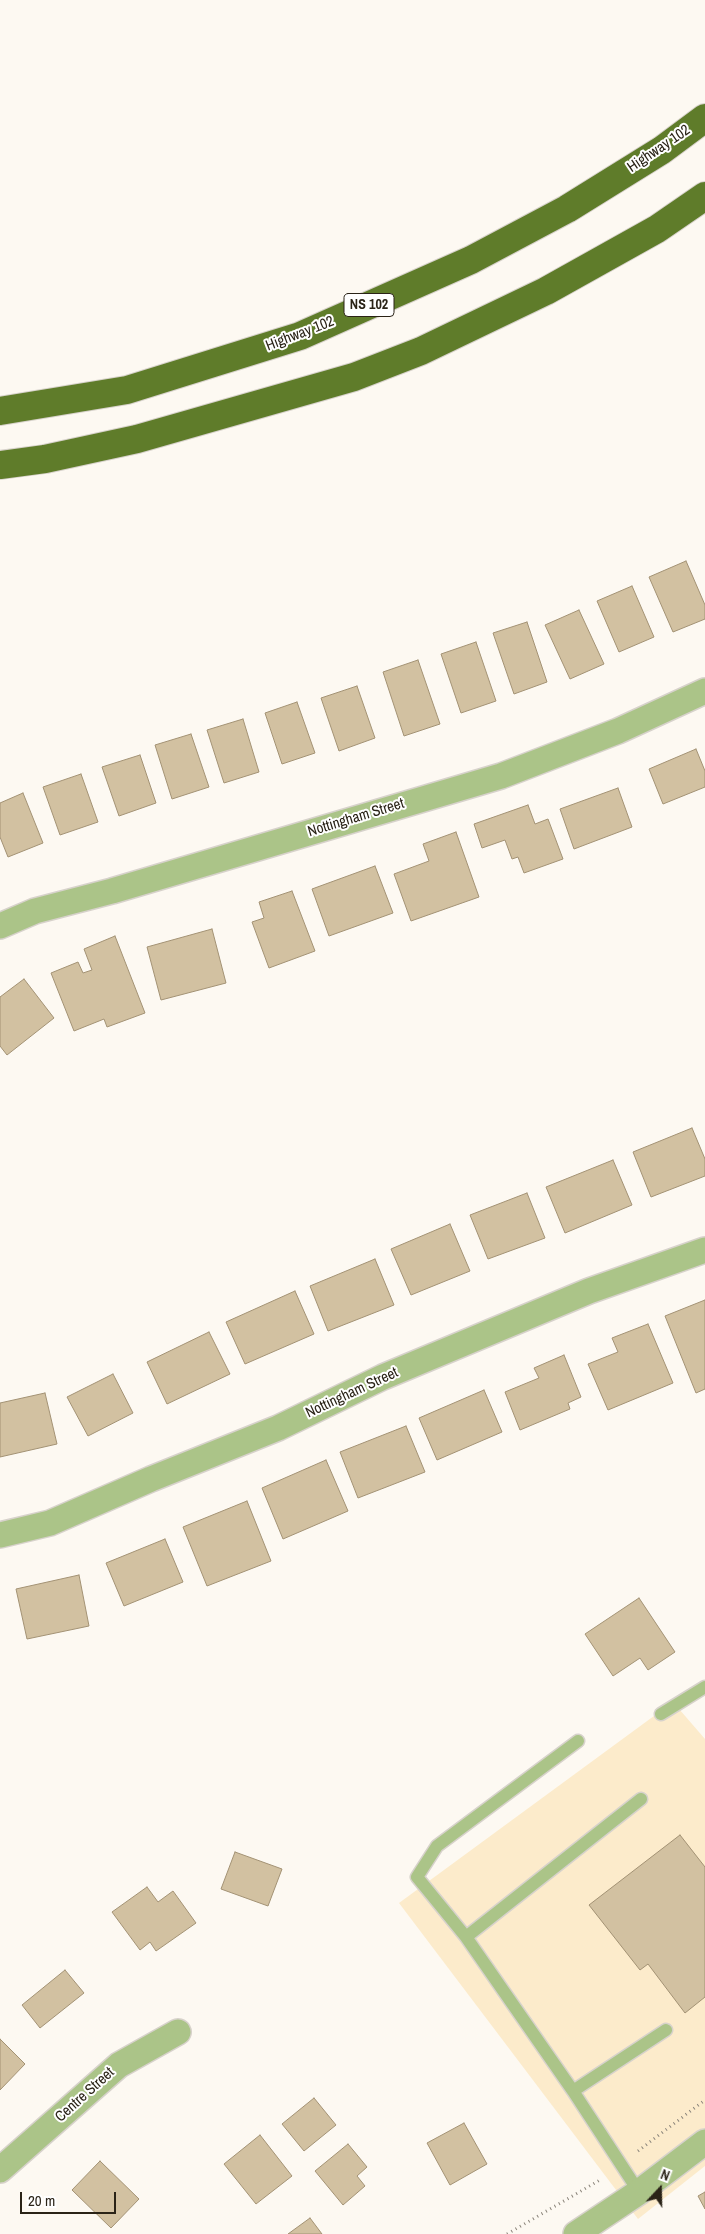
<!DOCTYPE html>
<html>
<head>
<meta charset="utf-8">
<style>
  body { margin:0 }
  #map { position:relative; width:705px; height:2234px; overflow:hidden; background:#fdf9f2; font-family:"Archivo Narrow",sans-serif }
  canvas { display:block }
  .north { position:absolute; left:635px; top:2164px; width:50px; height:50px; -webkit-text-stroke:4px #fff; paint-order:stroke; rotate:21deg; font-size:14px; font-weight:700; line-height:20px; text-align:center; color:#2a2317 }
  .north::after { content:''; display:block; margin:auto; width:18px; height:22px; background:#2a2317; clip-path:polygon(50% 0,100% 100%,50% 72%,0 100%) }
  .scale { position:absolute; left:20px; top:2192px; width:96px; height:22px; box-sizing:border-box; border:2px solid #2a2317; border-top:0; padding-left:6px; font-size:15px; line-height:18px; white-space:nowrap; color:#2a2317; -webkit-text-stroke:4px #fff; paint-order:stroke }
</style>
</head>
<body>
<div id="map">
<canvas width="705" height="2234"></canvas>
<div class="north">N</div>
<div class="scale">20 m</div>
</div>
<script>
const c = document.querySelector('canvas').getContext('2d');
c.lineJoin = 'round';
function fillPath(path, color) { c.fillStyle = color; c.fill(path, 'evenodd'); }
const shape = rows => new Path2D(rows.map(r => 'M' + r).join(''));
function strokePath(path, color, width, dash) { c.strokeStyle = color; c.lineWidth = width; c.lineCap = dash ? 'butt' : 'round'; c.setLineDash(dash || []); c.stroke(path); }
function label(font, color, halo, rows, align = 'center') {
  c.font = font + ' "Archivo Narrow",sans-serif'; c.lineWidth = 4; c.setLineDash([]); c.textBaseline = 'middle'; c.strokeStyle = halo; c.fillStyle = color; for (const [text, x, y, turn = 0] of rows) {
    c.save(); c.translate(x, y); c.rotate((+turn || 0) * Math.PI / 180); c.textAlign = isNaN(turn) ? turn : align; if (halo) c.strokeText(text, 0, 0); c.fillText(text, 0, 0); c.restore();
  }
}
fillPath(shape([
  [673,1702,705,1739,705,2166,638,2219,399,1903]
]), '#fcebcb');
const building = shape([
  [686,561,705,605,705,619,673,632,649,577,686,561],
  [632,586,654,637,619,652,597,601,632,586],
  [579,610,604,664,570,679,545,625,579,610],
  [527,622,547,682,514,694,493,633,527,622],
  [476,642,496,701,461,713,441,654,476,642],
  [418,660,440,724,404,736,383,672,418,660],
  [357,686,375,738,339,751,321,698,357,686],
  [297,702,315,753,282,764,265,713,297,702],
  [243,719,259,772,224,783,207,730,243,719],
  [191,734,209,787,172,799,155,745,191,734],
  [696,749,705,771,705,787,663,804,649,769,696,749],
  [140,755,156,803,119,816,102,767,140,755],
  [81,774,98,822,60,835,43,787,81,774],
  [618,788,632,827,574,849,560,809,618,788],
  [23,793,43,843,8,857,0,837,0,803,23,793],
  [528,805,535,824,548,819,563,859,524,873,518,857,512,859,505,840,482,848,474,824,528,805],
  [456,832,479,897,411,921,394,874,429,861,423,844,456,832],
  [375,866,393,913,329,936,312,889,375,866],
  [292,891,315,951,269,968,252,922,264,918,259,902,292,891],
  [212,929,226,983,161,1000,147,947,212,929],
  [115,936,145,1013,107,1027,104,1019,74,1031,51,973,78,962,83,973,92,970,84,949,115,936],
  [24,979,54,1018,7,1055,0,1046,0,997,24,979],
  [692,1128,705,1159,705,1176,651,1197,633,1152,692,1128],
  [613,1160,632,1205,565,1233,546,1187,613,1160],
  [527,1193,545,1238,488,1259,470,1215,527,1193],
  [450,1224,470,1271,411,1295,391,1249,450,1224],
  [375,1259,394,1305,328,1331,310,1286,375,1259],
  [295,1291,314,1334,245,1364,226,1322,295,1291],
  [705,1300,705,1389,696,1393,665,1316,705,1300],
  [648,1324,673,1383,608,1410,588,1364,618,1352,612,1338,648,1324],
  [209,1332,230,1374,167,1404,147,1362,209,1332],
  [564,1355,581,1397,568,1403,570,1409,520,1430,505,1392,539,1378,534,1368,564,1355],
  [113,1374,133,1413,88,1436,67,1397,113,1374],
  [484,1390,502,1432,437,1460,419,1418,484,1390],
  [45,1393,57,1444,0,1457,0,1403,45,1393],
  [406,1426,425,1472,358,1498,340,1452,406,1426],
  [326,1460,348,1511,283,1539,262,1488,326,1460],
  [247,1501,271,1561,207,1586,183,1527,247,1501],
  [165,1539,183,1582,124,1606,106,1563,165,1539],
  [79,1575,89,1626,27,1639,16,1589,79,1575],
  [639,1598,675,1652,648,1670,640,1658,613,1676,585,1634,639,1598],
  [680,1835,705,1867,705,1997,685,2013,648,1964,640,1970,589,1905,680,1835],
  [235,1852,282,1869,268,1906,221,1889,235,1852],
  [147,1887,158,1902,173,1891,196,1923,156,1951,150,1942,140,1950,112,1912,147,1887],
  [65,1970,84,1993,40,2028,22,2005,65,1970],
  [0,2039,25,2064,0,2090,0,2039],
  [314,2098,336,2125,304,2151,282,2124,314,2098],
  [464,2123,487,2164,450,2185,427,2143,464,2123],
  [260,2135,292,2176,256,2204,224,2164,260,2135],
  [348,2144,367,2167,357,2176,365,2186,343,2205,315,2171,348,2144],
  [100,2161,139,2199,111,2228,72,2190,100,2161],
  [705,2192,705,2209,698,2196,705,2192],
  [310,2218,322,2234,288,2234,310,2218]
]);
fillPath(building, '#d2c1a1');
strokePath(building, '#a39274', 1);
const lane = shape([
  [661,1714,705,1687],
  [578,1741,437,1846,417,1877,466,1937,573,2091,639,2192],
  [466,1937,641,1799],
  [573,2091,666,2030]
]);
const street = shape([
  [0,926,35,911,112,891,501,776,618,731,705,691],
  [0,1535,50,1523,151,1479,278,1428,383,1377,589,1291,705,1250],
  [0,2170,119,2065,178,2032],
  [576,2234,639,2192,705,2142]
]);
const highway = shape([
  [0,411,127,390,300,336,471,260,567,209,662,150,705,118],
  [0,465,45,459,137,439,354,377,421,351,546,291,657,229,705,196]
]);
strokePath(lane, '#d7d2cb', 15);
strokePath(street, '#d7d2cb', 28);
strokePath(highway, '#d7d2cb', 30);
strokePath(shape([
  [638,2151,705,2100],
  [507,2234,600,2180]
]), '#8a847a', 3, [1, 4]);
strokePath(lane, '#abc488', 12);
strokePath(street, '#abc488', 25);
strokePath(highway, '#5f7c2a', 28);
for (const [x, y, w] of [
  [369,305,50]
]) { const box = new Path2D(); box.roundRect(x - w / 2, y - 11.5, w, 23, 4); c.fillStyle = '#fff'; c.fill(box); strokePath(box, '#2a2317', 1); }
label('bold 14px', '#2a2317', null, [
  ["NS 102",369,305]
]);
label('15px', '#2a2317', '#fff', [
  ["Highway 102",659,149,-34],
  ["Highway 102",300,334,-21],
  ["Nottingham Street",356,818,-17],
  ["Nottingham Street",352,1393,-25],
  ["Centre Street",85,2095,-42]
]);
</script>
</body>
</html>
